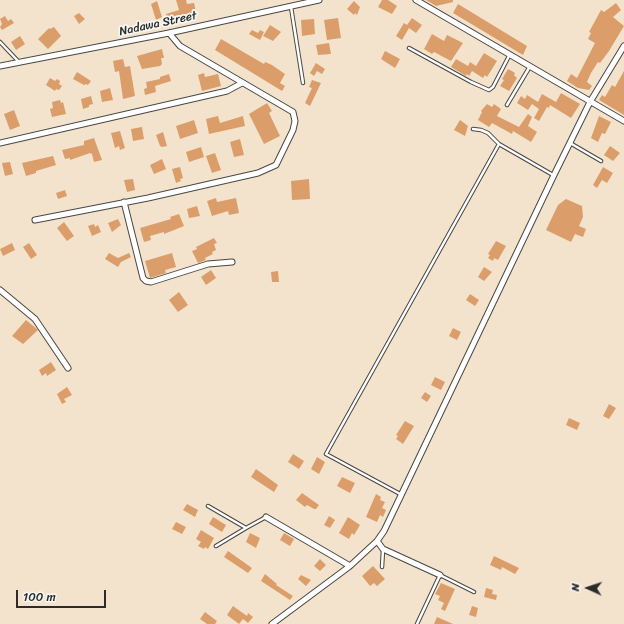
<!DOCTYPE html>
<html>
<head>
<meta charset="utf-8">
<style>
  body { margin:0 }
  #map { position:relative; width:624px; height:624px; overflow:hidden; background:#f3e3cc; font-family:Sriracha,sans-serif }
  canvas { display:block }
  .north { position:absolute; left:568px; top:568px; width:40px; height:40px; -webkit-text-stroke:3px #f6f6f2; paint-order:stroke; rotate:273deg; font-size:11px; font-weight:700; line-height:16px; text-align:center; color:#2b2b2b }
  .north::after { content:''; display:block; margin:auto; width:14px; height:18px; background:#2b2b2b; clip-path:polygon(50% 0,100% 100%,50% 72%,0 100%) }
  .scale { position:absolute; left:16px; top:590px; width:90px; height:18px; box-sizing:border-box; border:2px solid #2b2b2b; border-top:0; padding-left:5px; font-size:12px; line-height:14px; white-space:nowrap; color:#2b2b2b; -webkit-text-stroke:3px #f6f6f2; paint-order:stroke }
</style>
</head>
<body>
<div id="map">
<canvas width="624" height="624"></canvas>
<div class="north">N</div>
<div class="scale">100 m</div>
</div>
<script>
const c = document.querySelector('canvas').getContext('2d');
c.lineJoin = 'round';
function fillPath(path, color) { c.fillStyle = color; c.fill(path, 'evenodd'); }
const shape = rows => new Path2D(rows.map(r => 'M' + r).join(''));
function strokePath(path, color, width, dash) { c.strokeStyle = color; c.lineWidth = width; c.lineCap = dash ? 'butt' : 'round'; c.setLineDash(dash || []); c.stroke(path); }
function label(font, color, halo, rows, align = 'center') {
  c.font = font + ' Sriracha,sans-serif'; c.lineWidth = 3.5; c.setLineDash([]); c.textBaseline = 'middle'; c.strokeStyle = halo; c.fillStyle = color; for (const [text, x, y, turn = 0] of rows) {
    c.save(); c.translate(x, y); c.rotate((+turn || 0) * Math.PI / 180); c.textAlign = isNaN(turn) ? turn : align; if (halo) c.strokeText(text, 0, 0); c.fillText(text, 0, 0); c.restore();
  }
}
fillPath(shape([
  [176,0,186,0,187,4,194,3,196,12,167,19,166,14,179,10],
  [382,0,388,0,397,6,392,14,378,7],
  [426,0,453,0,453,2,436,6],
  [157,1,162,17,156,20,151,4],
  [354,1,360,7,357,15,355,13,354,15,347,9],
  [616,3,621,10,613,17,624,26,609,51,600,63,598,62,591,73,587,82,592,86,589,90,578,88,567,81,571,74,577,78,595,43,588,39,591,33,589,32,601,10,604,12],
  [458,4,527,46,523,55,453,13],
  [79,13,85,19,79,24,74,16],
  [5,16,8,21,11,19,14,23,2,30,0,27,2,24,0,19],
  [338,18,341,38,327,40,324,20],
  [412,18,422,25,416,33,409,28,402,40,396,36,404,23,407,25],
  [314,19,315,34,302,36,301,20],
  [270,25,281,32,273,41,263,36],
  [54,27,61,36,48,49,38,39,49,28,50,29],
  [252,30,258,33,260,30,264,32,260,40,249,34],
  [432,34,444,41,447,35,463,43,451,61,434,52,432,54,424,49],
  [20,36,25,44,16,50,11,42],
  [221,39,264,64,265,62,272,65,285,74,280,83,285,86,282,91,215,50],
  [329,43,331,54,318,55,316,45],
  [162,49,164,58,161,58,162,64,160,66,142,69,137,56],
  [385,51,400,59,395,68,381,59],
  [484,53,497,61,487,77,485,75,483,78,472,71,469,76,467,74,466,76,451,67,456,59,468,66,470,62,476,66],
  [123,59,125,67,130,66,135,96,123,99,119,71,115,72,113,61],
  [316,63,325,69,322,74,317,71,314,76,310,73],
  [508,69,515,73,514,75,517,78,509,91,500,86,504,80,502,79],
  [624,71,624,115,599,100,602,95,605,97,612,85,615,87],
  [77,72,91,81,88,85,86,84,84,85,73,79],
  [204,73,205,77,218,74,221,86,202,91,198,75],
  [169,74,171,81,155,86,156,92,145,95,144,89,147,88,146,82,160,79,160,77],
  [50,78,55,81,57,79,60,81,59,84,62,86,59,90,56,89,55,91,46,85],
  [312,80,321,83,310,106,305,103,312,88,309,87],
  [110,88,113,100,102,102,100,91],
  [561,93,580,104,571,118,550,105,549,108,547,107,539,121,534,118,539,109,532,104,528,110,517,103,521,96,525,99,527,95,538,102,542,94,556,102],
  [91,96,93,104,89,105,89,107,83,109,81,99],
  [60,100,61,103,63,102,66,114,52,117,50,109,53,108,52,102],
  [267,103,272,111,269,113,280,136,264,144,249,114],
  [487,104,492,107,494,104,501,109,497,116,519,127,528,114,532,117,528,126,537,132,531,142,513,131,512,134,492,123,489,127,478,120,482,112,481,111],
  [14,110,20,126,10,130,4,114],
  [218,116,220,123,243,116,245,126,209,134,206,119],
  [599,116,611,122,605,134,602,133,598,142,591,138],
  [194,120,198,133,180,139,176,126],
  [460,120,468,126,465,136,454,130],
  [142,127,144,139,133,141,131,129],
  [120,131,125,148,120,150,119,146,115,148,111,133],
  [163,132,167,146,162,147,160,146,156,135],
  [94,138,102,160,94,162,92,154,90,153,70,160,70,158,65,159,62,150,84,145,84,141],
  [240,139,244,155,234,157,230,142],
  [610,146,620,153,613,161,604,155],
  [201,147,204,157,189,162,186,152],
  [215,153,221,170,212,173,206,156],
  [53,156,56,165,36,171,36,173,26,176,22,163],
  [162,159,166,169,154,174,150,165],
  [10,162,13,174,5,176,2,163],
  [180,167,183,178,180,179,181,181,176,183,172,169],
  [603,167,613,173,607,183,602,180,597,188,593,185],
  [133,179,135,190,127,192,124,180],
  [309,179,310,199,292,200,291,181],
  [65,190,67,196,58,199,56,193],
  [216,198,217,202,236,198,239,213,229,215,228,211,212,216,207,201],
  [566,199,582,206,583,217,579,226,586,229,583,237,575,234,571,242,546,230,558,205],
  [197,206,200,216,189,218,187,209],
  [179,214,184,226,164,234,164,232,150,236,151,240,144,242,140,228,171,219,170,217],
  [118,219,121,225,112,232,108,223],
  [64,222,74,236,67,241,57,228],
  [94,224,95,227,98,225,101,232,92,236,88,226],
  [214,238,217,243,214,244,216,250,212,252,213,254,205,258,206,260,198,263,192,251,197,249,196,247],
  [496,241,506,246,498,260,494,258,493,261,488,258,490,255,488,254],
  [12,243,15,250,3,256,0,249],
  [29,243,37,255,31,259,23,247],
  [109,253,118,258,129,253,131,257,121,262,118,267,105,259],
  [172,253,176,267,165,270,166,273,150,278,145,261],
  [484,267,492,272,484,281,478,277],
  [211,270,216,278,206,285,201,277],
  [278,271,279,282,272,282,271,272],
  [179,292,188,305,178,312,169,300],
  [470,294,479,300,475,306,466,300],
  [26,320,38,330,23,344,12,336],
  [453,328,461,332,457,340,449,336],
  [51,362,56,370,47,376,46,373,42,376,39,370],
  [435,377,445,382,441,390,431,385],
  [67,387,72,395,64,399,66,402,62,404,57,394],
  [425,392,431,396,427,402,421,398],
  [609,404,616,408,609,419,603,416],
  [569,418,580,423,577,430,566,425],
  [405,421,414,426,403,444,396,439,398,436,396,435],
  [293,454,304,461,299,469,288,462],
  [317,457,325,462,319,474,311,469],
  [256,469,278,485,274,492,251,477],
  [342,477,355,483,350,493,337,486],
  [302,493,319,505,316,509,314,509,307,505,305,507,296,500],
  [376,494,381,497,380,500,385,502,382,508,386,510,383,517,380,515,377,522,366,517],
  [187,504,198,510,195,517,183,510],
  [329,516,335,520,330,528,324,525],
  [213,517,226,525,222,532,209,524],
  [348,517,360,525,354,535,352,533,349,539,339,533],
  [176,522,186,527,182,534,172,529],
  [201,530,214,538,208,549,205,547,204,549,198,546,201,542,196,539],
  [250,533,260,538,256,548,246,542],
  [284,533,294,539,290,546,280,540],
  [228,551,252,568,248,573,224,557],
  [494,556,519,568,515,574,502,567,501,570,490,565],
  [320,559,326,565,320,571,314,566],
  [373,566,385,579,377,586,374,583,370,586,362,576],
  [265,574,277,584,276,585,293,596,290,600,261,581],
  [301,575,311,580,306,586,298,579],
  [441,583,455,589,445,611,441,609,444,603,438,600,440,596,435,594],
  [486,588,493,590,492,594,497,595,496,600,484,597],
  [233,606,247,616,248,613,253,617,248,623,243,619,239,624,227,615],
  [472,606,478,608,476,617,469,615],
  [205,612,217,621,215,624,207,624,200,619],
  [437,617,453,624,434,624]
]), '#db9e6a');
const service = shape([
  [291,7,303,83],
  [0,42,19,62],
  [409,48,471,82,489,90,493,87,509,56],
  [507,105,529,68],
  [473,129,481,130,488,133,499,144,553,175],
  [570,143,601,161],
  [402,495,326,454,499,144],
  [208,506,246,528,266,517],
  [216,546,246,528],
  [382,567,383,550],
  [417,624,440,575,474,592]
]);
const minor = shape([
  [416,0,624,121],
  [0,66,169,33,319,0],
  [0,143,227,91,242,83],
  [124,202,143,278,146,281,151,282,208,264,232,262],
  [35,220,148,198,258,173,276,165,293,130,295,121,293,112,180,46,169,33],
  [0,290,35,319,68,368],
  [266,517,350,566],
  [377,541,383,549,440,575],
  [272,624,350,566,377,541,384,531,554,175,590,102,624,46]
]);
strokePath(service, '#494743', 4.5);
strokePath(minor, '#494743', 7);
strokePath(service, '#fff', 2.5);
strokePath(minor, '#fff', 5);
label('12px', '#2b2b2b', '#f6f6f2', [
  ["Nadawa Street",158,24,-12]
]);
</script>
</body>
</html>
